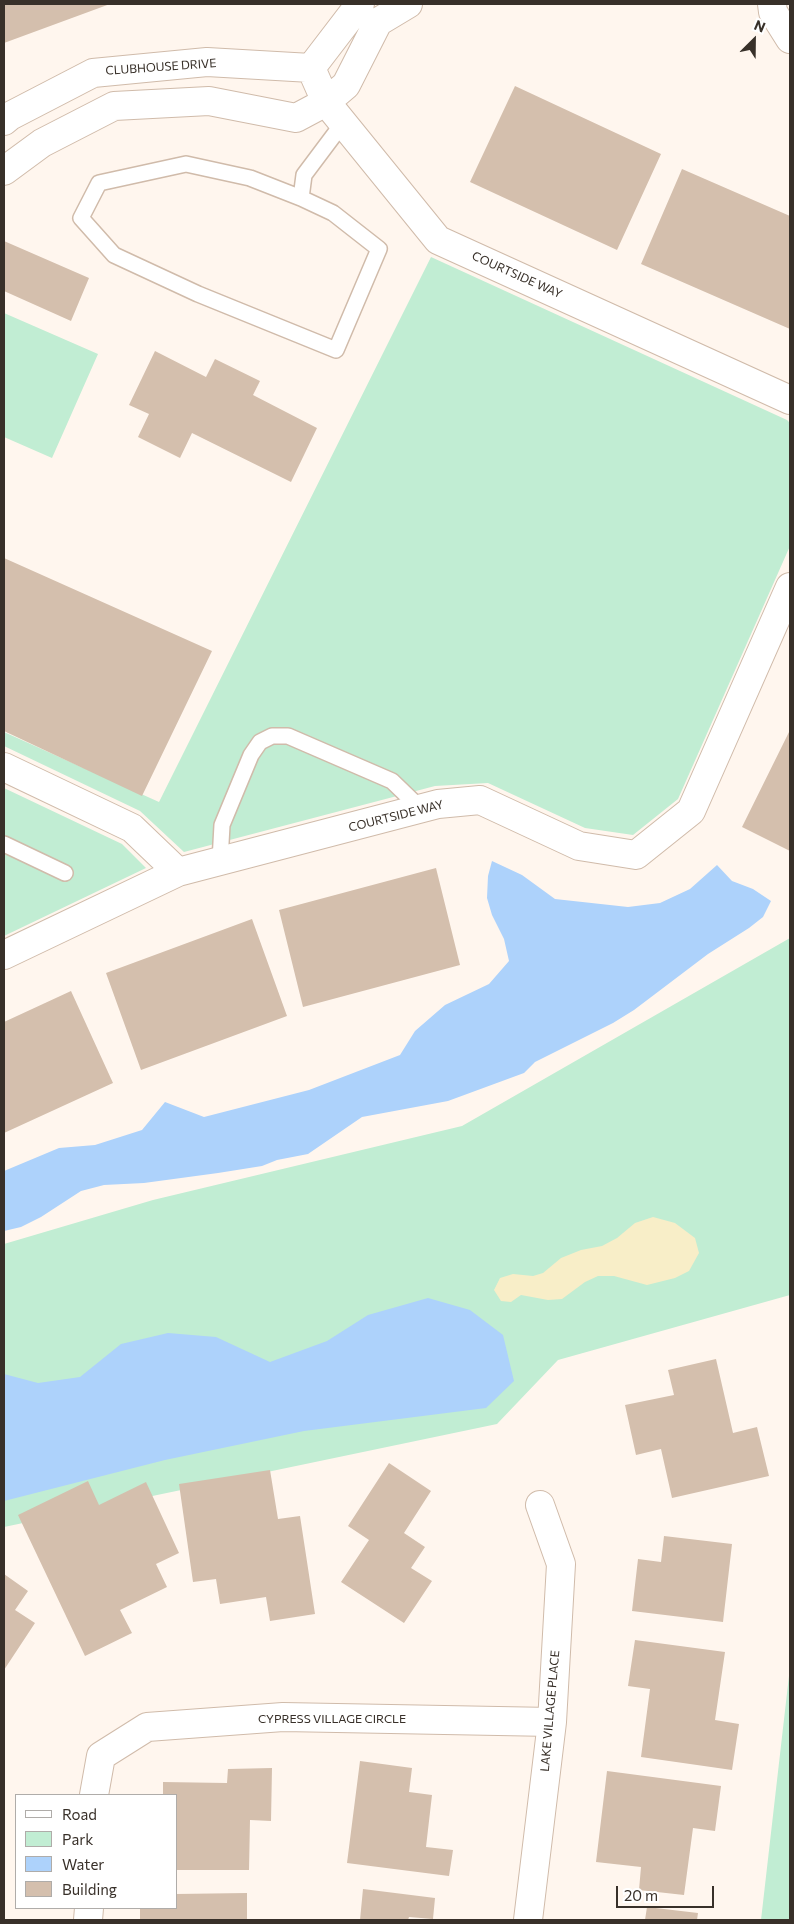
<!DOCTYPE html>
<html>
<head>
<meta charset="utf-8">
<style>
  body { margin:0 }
  #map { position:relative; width:794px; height:1924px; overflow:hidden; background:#fff6ee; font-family:Commissioner,sans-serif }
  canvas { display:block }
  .frame { position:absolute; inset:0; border:5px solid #383029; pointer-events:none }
  .legend { position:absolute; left:15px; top:1794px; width:162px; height:115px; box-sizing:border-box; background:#fff; border:1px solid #afaca9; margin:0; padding:6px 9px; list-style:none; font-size:15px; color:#383029 }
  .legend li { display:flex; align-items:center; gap:10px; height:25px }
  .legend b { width:25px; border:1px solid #afaca9 }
  .north { position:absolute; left:729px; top:15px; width:50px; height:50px; -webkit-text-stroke:4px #fff; paint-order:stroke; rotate:23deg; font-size:14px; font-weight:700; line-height:20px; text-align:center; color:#383029 }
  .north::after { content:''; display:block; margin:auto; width:18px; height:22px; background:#383029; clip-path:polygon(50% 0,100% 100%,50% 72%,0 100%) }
  .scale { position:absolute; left:616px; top:1886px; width:98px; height:22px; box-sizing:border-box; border:2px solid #383029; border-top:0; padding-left:6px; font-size:15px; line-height:18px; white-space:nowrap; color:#383029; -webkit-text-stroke:4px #fff; paint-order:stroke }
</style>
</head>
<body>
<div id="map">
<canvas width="794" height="1924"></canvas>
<div class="frame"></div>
<ul class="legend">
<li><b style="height:6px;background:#fff"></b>Road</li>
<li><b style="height:14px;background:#c1edd3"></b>Park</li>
<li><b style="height:14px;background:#add2fb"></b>Water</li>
<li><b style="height:14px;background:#d4bfad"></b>Building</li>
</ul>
<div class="north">N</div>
<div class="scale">20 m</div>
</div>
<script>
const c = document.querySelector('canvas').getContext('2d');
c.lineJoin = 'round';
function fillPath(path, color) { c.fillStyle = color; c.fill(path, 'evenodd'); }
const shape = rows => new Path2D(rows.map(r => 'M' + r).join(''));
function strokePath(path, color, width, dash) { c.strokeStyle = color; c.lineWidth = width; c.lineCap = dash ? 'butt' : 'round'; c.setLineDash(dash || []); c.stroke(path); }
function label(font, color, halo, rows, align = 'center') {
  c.font = font + ' Commissioner,sans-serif'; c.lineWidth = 4; c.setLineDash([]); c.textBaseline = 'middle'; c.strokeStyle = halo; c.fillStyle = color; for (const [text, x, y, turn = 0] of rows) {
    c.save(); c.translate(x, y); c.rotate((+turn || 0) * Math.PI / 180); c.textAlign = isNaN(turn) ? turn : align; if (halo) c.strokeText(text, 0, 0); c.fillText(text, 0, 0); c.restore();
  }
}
fillPath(shape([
  [431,257,787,420,790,423,790,546,678,799,633,835,585,828,488,783,435,786,184,852,140,811,4,746,4,732,159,802],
  [4,313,98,354,52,458,4,437],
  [4,788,122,844,146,868,4,936],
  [790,938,790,1295,558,1360,497,1424,4,1527,4,1244,153,1200,462,1126],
  [790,1667,790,1920,761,1920]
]), '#c1edd3');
fillPath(shape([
  [653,1217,675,1223,695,1238,699,1253,689,1271,675,1278,647,1285,614,1276,598,1276,585,1282,562,1299,548,1300,521,1295,511,1302,501,1301,494,1290,500,1278,513,1274,533,1276,543,1273,561,1258,581,1250,602,1246,617,1238,635,1223]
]), '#f8eec8');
fillPath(shape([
  [492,861,522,875,555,899,628,907,660,903,690,889,717,865,732,881,753,889,771,901,763,917,749,928,708,954,634,1010,613,1023,535,1062,524,1073,448,1101,362,1117,308,1154,277,1160,262,1166,218,1173,144,1183,104,1185,81,1191,41,1217,21,1227,4,1231,4,1171,59,1148,95,1145,142,1130,165,1102,204,1117,309,1090,400,1055,415,1031,445,1005,489,984,509,961,504,939,492,915,487,898,488,876],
  [428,1298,470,1310,503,1335,514,1381,486,1408,304,1431,165,1460,4,1501,4,1374,38,1383,80,1377,121,1344,168,1333,216,1337,270,1362,327,1341,368,1315]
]), '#add2fb');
fillPath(shape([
  [4,4,110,4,4,43],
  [515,86,661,154,617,250,470,182],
  [682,169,790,216,790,329,641,264],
  [4,241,89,278,71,321,4,291],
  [155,351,206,377,215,359,260,381,253,395,317,428,291,482,192,433,180,458,138,437,149,414,129,405],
  [4,558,212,651,142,796,4,731],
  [790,730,790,851,742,827],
  [436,868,460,965,303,1007,279,910],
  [252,919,287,1016,141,1070,106,973],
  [71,991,113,1083,4,1133,4,1022],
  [716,1359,733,1433,757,1427,769,1476,672,1498,661,1449,636,1455,625,1405,674,1395,668,1370],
  [389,1463,431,1491,404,1533,425,1547,411,1568,432,1581,404,1623,341,1582,369,1540,348,1526],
  [270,1470,278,1519,300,1516,315,1614,270,1621,266,1597,220,1604,216,1579,193,1582,179,1484],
  [88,1481,99,1505,146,1482,179,1553,156,1564,167,1587,120,1610,132,1633,85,1656,18,1515],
  [664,1536,732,1544,723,1622,632,1611,638,1559,661,1562],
  [4,1574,28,1591,15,1610,35,1623,4,1670],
  [635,1640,725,1652,715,1720,739,1724,732,1770,641,1757,650,1689,628,1686],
  [360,1761,412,1768,409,1792,432,1795,426,1847,453,1850,449,1876,347,1863],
  [272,1768,271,1821,250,1820,249,1870,176,1870,176,1795,163,1795,163,1782,227,1783,228,1769],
  [607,1771,721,1786,715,1831,693,1828,684,1895,639,1890,641,1867,596,1862],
  [363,1889,435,1898,433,1919,409,1917,408,1920,360,1920],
  [247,1893,247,1920,140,1920,140,1908,176,1908,176,1894],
  [647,1907,698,1913,697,1920,645,1920]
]), '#d4bfad');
const service = shape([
  [301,198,250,178,186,164,99,183,81,218,114,255,198,294,336,350,379,249,333,213,301,198,304,175,343,123],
  [4,844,65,873],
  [220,861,222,825,251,755,260,742,272,736,288,736,392,781,421,809]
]);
const minor = shape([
  [311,68,326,102,438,240,790,400],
  [4,121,10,116,93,73,207,62,311,68,360,4],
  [4,171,42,143,114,106,209,101,296,118,326,102,346,85,378,22,408,4],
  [4,767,132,828,178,872],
  [4,955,178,872,438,804,480,800,579,846,636,855,691,811,790,587],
  [94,1795,101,1756,147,1727,283,1717,552,1722],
  [88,1920,89,1908],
  [528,1920,552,1722,561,1564,540,1505]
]);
const tertiary = shape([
  [772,4,773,12,790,39]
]);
strokePath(service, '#d0bbaa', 18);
strokePath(minor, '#d0bbaa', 30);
strokePath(tertiary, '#d0bbaa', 30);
strokePath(service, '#fff', 15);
strokePath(minor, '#fff', 28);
strokePath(tertiary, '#fff', 28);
label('12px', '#383029', '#fff', [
  ["CLUBHOUSE DRIVE",161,67,-4],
  ["COURTSIDE WAY",517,275,24],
  ["COURTSIDE WAY",396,816,-14],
  ["LAKE VILLAGE PLACE",550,1711,-85],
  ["CYPRESS VILLAGE CIRCLE",332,1719]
]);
</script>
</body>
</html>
